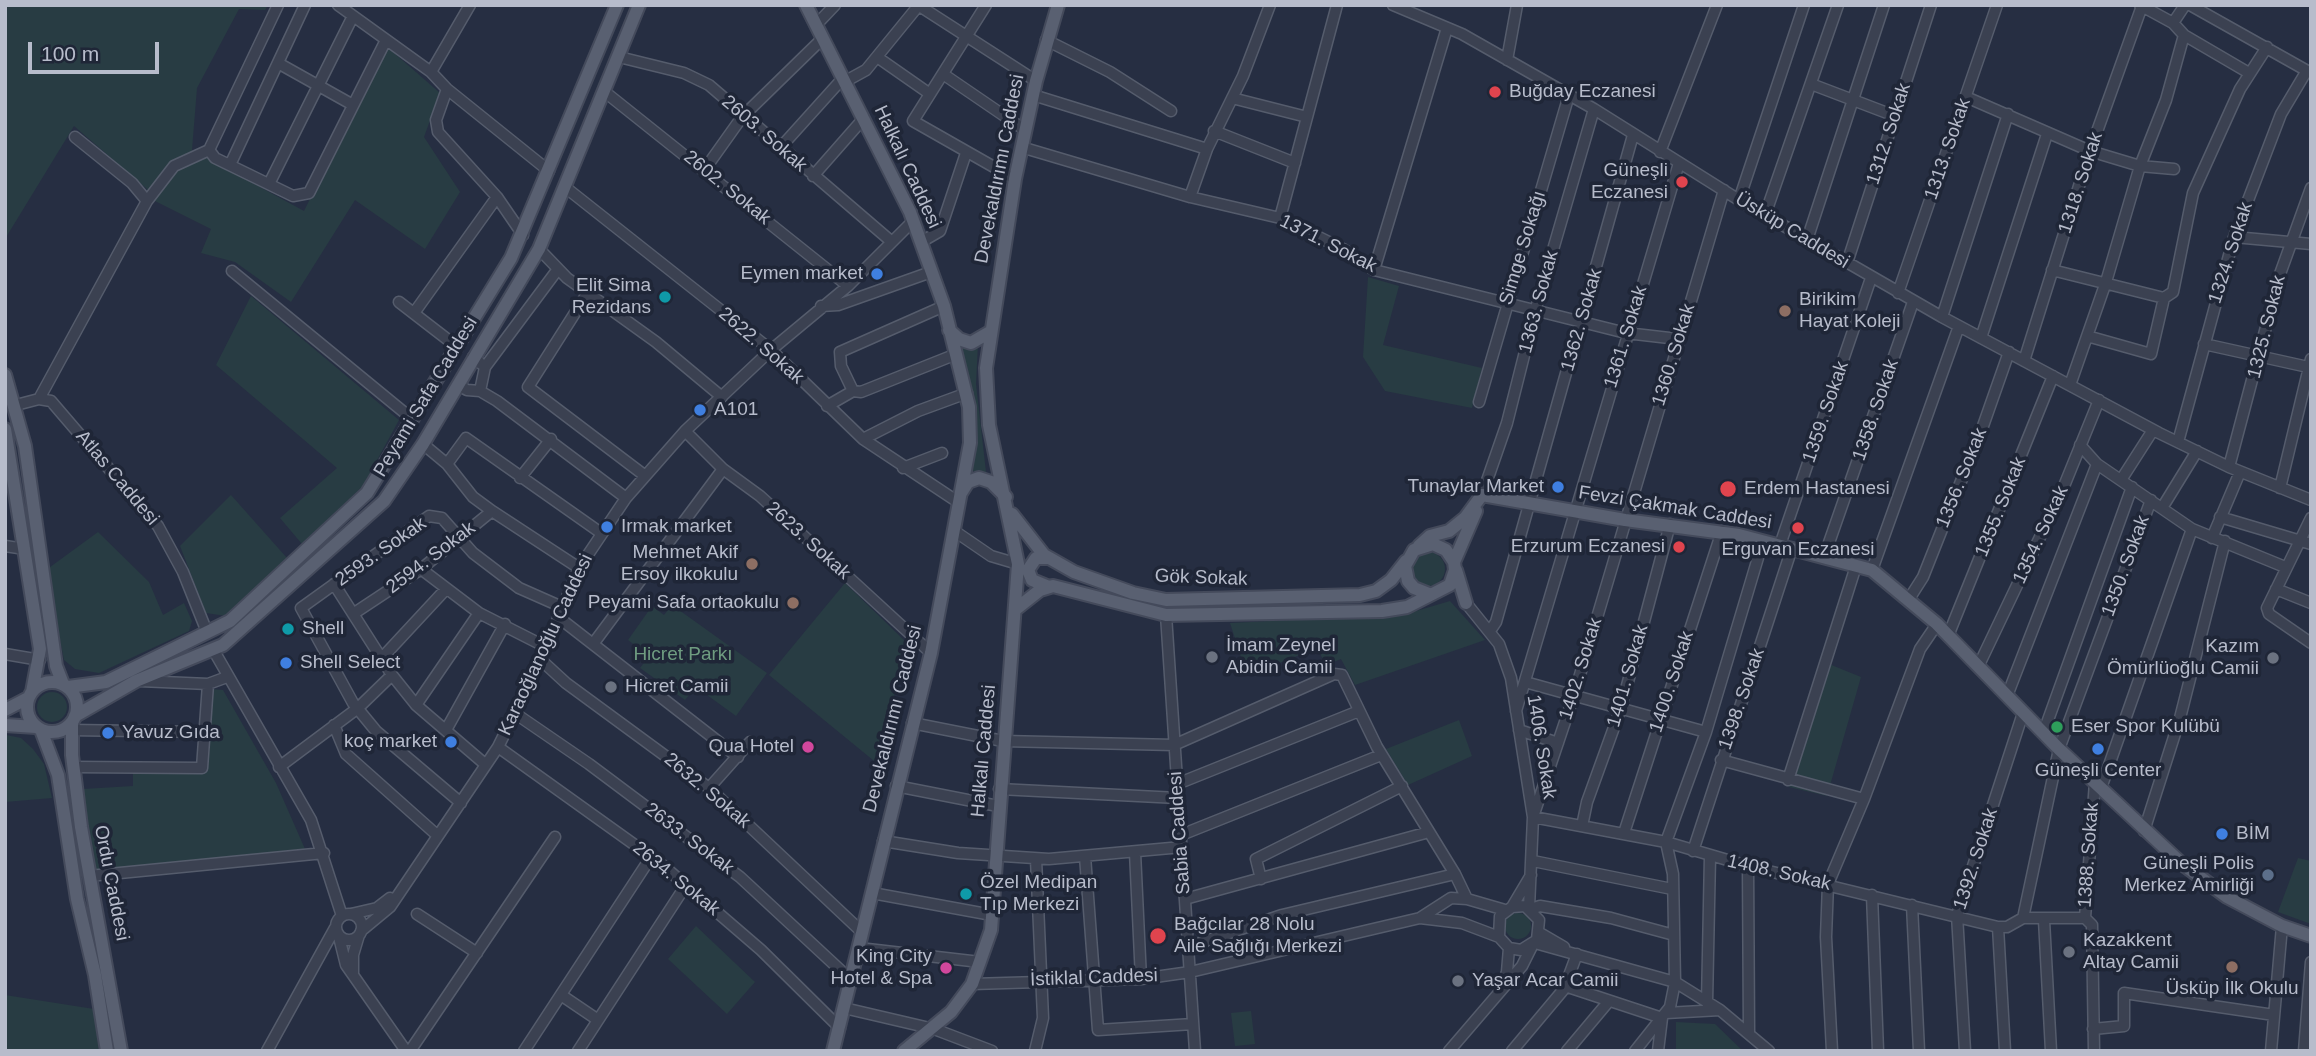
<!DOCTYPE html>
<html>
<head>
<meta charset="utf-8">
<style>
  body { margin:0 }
  #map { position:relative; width:2316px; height:1056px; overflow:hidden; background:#262e42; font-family:Helvetica,sans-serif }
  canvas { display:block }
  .frame { position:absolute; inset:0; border:7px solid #b7bccb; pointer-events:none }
  .scale { position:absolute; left:28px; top:42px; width:131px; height:32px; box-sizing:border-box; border:4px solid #b7bccb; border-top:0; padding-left:9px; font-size:21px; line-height:24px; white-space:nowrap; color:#b7bccb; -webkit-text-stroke:5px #1f2637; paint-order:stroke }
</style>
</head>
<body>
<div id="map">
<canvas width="2316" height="1056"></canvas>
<div class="frame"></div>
<div class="scale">100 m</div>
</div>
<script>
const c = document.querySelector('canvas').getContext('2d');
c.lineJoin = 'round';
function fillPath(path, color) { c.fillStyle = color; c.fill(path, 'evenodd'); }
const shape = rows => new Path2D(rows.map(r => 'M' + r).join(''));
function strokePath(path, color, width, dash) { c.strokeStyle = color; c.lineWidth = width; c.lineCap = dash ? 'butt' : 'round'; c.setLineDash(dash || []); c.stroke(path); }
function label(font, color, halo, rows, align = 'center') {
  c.font = font + ' Helvetica,sans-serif'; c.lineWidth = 7; c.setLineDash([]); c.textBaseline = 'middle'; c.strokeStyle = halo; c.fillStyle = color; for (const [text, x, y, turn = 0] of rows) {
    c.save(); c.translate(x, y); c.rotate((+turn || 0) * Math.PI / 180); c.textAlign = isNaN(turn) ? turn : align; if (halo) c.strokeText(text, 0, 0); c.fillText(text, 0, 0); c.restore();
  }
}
fillPath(shape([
  [5,5,268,5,265,10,239,9,197,88,192,150,304,211,386,46,440,93,424,137,460,192,425,249,355,200,291,302,235,262,201,253,211,229,155,201,147,189,74,126,5,239],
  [1368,277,1399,286,1383,345,1482,368,1472,408,1385,391,1363,357],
  [251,296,399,420,363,486,302,544,280,518,337,468,216,365],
  [978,344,976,384,986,472,971,471,977,441,974,394,959,348],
  [231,495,287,558,226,616,206,613,180,546],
  [98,532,149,582,163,615,184,603,192,621,189,631,99,673,75,669,64,660,46,570],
  '1411 569a17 17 0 1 1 34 0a17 17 0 1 1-34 0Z',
  [845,583,906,642,879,765,769,675],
  [1450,601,1485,640,1355,685,1341,659,1326,665,1317,648,1247,676,1230,623,1406,614],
  [672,605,767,673,736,716,696,687,685,700,640,668,649,656,628,640,652,606,664,615],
  [1829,664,1861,677,1827,796,1789,787],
  [211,689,223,690,276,783,305,849,94,871,83,789,133,786,133,771,205,770],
  '37 707a15 15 0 1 1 30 0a15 15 0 1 1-30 0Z',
  [1459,720,1472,756,1408,785,1386,749],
  [6,735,21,738,33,749,44,764,52,798,5,802],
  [2298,858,2311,861,2311,924,2278,912],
  '1505 926a13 13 0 1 1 26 0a13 13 0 1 1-26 0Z',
  [696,926,755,982,727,1014,668,959],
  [5,995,94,1009,99,1051,5,1051],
  [1251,1011,1255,1044,1235,1046,1231,1013],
  [1676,1022,1715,1024,1743,1051,1676,1051]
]), '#283c43');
const minor = shape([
  [278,5,209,150,215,158,293,196,309,193,386,40],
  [338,5,431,72,447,89,549,171],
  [918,5,1036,81],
  [986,5,913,121,1015,179],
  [1393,5,1462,34,1594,109,1739,200,1942,317,2159,433,2229,467,2311,500],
  [2190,5,2311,73],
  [2173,23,2185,5],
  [816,25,835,5],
  [2184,35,2249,73],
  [1046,40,1110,72,1171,111],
  [619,57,684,73,709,85,892,242],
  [877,57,930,94],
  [1507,60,1517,5],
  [278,63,353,105],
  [431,72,470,5],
  [943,74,1025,130],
  [846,81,866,70,919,5],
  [1811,84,1895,116],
  [447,89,436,120,438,132,497,197,523,235],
  [605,92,848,286],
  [1033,95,1207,149],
  [1966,97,2090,151,2140,166,2174,169],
  [1232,98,1307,117],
  [1214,131,1295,163],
  [1021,147,1190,197,1280,218,1343,249,1374,270,1626,333,1678,339],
  [780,148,844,77],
  [1660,152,1717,5],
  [230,165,305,5],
  [705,169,742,117,823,38],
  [813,176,864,118],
  [269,184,353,16],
  [565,187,771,350,863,439,958,502],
  [1724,190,1574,695,1533,817,1666,842,1748,866,1998,927,2007,927,2023,918],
  [1190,197,1207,149,1243,76,1270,5],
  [1739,200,1804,5],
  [147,201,174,166,209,150],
  [1765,215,1838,5],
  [1280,218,1337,5],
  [2234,237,2311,244],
  [1807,240,1884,5],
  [921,242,940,231,966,153],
  [539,249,567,278,656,342,722,397],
  [1847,263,1931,5],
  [1374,270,1447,28],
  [2052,270,2164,298,2173,292,2193,193,2240,89,2267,47],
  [232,271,411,418],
  [1898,293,1997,5],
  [587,294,528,387,644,475],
  [399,302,456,346],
  [821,306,838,305,931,272],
  [944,306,840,352,841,366,853,391,861,392,954,355],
  [414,313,497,197],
  [1942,317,2008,114],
  [2087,336,2151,354,2164,298],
  [1981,338,2047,134],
  [2204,344,2308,367],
  [473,357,485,367,558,269],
  [2024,361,2090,151,2142,6],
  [458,385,467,390,480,391,497,401,626,498],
  [2070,385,2106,282,2140,166,2166,100,2184,35,2173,23,2140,5],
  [480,391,485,367],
  [39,399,147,201,132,183,75,137],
  [1479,402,1569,95],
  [16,405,39,399,51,401,158,526,183,572,207,632],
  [827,406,853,391],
  [685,431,723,469,760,496,931,653],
  [863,439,918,411,967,393],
  [2178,442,2234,237,2281,114,2306,72],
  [423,444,447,464,466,438,601,533],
  [2080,445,2097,464,2192,529,2285,567],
  [447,464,473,497,492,511],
  [2229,467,2280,274,2311,188],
  [903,468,942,453],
  [520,478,551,439],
  [2121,480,2153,430],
  [2280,488,2311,359],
  [1482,495,1507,423,1536,308,1594,109],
  [2162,508,2197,451],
  [2220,517,2311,544],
  [2311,518,2267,608,2269,614,2311,643],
  [953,530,991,556,1018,564],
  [2212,538,2240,472],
  [1780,545,1871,278],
  [5,546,25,549],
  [1824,557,1913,302],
  [421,569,479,613,546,647],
  [1872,570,1959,326],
  [334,584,392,675,416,705,486,765],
  [2276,589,2311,603],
  [1909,599,1923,577,1983,426,2009,352],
  [1466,603,1499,644,1511,678,1533,817,1529,908],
  [353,614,421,569,492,511,579,568],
  [1166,615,1195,1051],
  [558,617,738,757],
  [1490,631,1496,622,1633,135],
  [1948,636,2053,376],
  [593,644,723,469],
  [214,651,311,820,342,916],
  [5,654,40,660],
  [381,659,446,589],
  [541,660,566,683,709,788,863,933],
  [1978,667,2062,491,2099,400],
  [140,681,208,684,227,677],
  [1525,682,1706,732],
  [2007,696,2097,464],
  [416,705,479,613],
  [1516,711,1679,163],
  [516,714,589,764,740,877,851,980],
  [912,723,1003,741,1174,745,1334,674,1342,675,1377,747,1455,874,1467,899],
  [334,725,346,754,438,836],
  [70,730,204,732],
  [446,730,505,624],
  [1519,730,1558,743],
  [2043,734,2132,487],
  [498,747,660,863,761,950,840,1028],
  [1721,760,1864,799],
  [73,767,202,768,208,684],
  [279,767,358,708,392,675],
  [1788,780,1856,566],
  [1177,784,1359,711],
  [896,786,998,806],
  [709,788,750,742],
  [2101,788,2192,529],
  [999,789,1178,798],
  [461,803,376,731,353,703,301,608,429,516,442,518,473,553,519,588,562,607],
  [1582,826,1587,802,1621,708,1670,524],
  [2144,831,2180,718,2225,541],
  [1624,833,1722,531],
  [1181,835,1381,755],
  [883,841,958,853,1049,859,1182,847],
  [1693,851,1792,548],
  [1135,852,1141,979],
  [1085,856,1098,1030,1193,1024],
  [1533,861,1672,889],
  [1748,866,1749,1033],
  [89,876,324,853],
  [1261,879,1256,859,1402,786],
  [872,893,992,915],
  [1872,895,1878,1051],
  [1185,899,1429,832],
  [1912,905,1919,1051],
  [1512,907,1531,875],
  [1531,909,1540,906,1611,918,1674,935],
  '336 927a13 13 0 1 1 26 0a13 13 0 1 1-26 0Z',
  [351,914,377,908,390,898],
  [417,914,477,953],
  [1420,918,1462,923,1499,937,1509,948,1521,950,1537,940,1539,920,1525,906,1512,907,1500,916,1499,937],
  [2085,918,2023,918,2059,749,2151,500],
  [2044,920,2051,1051],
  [1998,927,2005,1051],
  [361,931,390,907,498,747,541,660,579,568,626,498,685,431,771,350,848,286,913,221],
  [1540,933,1564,947],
  [339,937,346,965,406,1051],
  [1535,943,1675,982,1720,1010,1769,1051],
  [1188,947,1282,915,1455,874],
  [859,948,980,962],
  [353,973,353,955,359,935],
  [1503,983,1507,972,1509,948],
  [972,984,1141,979,1190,972,1420,918,1451,898,1467,899,1505,910],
  [1565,986,1662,1018,1658,1051],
  [561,995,598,1020],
  [1707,1003,1710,856],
  [844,1008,934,1029,992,1051],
  [1666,1013,1720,1010],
  [2093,1029,2124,1026,2124,993,2274,1015],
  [267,1051,335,928],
  [410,1051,555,837],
  [524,1051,651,857],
  [578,1051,686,885],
  [1035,1051,1043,1018,1036,859],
  [1449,1051,1522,966,1532,946],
  [1512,1051,1564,989,1577,954],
  [1567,1051,1609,1001],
  [1635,1051,1670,1007,1675,982,1673,874,1666,842,1706,732,1763,541],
  [1832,1051,1826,937,1828,884,1864,799,1920,649,1937,624],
  [1965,1051,1957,915,2023,713],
  [2094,1051,2092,925,2085,918,2095,782],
  [2271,1051,2282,926],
  [2304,1051,2311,962]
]);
const major = shape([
  [806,5,910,212,944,306,969,407,970,443,931,653,833,1051],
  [949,330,959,339,971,343,990,332],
  [5,375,25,446,56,666,63,684],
  [5,429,40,649,32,692],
  [961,493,968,482,979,478,991,482,1006,497],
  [1482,495,1625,520,1739,535,1872,570,1937,624,2059,749,2181,863,2227,897,2282,926,2311,936],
  [1012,514,1044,555,1074,572,1133,593,1166,600,1360,595,1376,591,1391,580,1406,561],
  [1419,546,1430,536,1449,531,1465,518,1482,495],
  [1048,558,1036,558,1028,570,1032,580,1049,587],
  [1454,562,1476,511],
  [1456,570,1466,603],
  [1016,609,1040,590,1053,586,1166,615,1382,611,1407,607,1450,585,1455,570,1454,562,1446,550,1433,544,1414,550,1405,566,1408,581,1414,588,1429,594],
  '27 707a25 25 0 1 1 50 0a25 25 0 1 1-50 0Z',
  [68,687,106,682,230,621,367,493,511,258,617,5],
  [5,710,28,698],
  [75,716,136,681,223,645,384,501,423,444,539,249,639,5],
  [72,723,72,755,81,827,121,1051],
  [5,725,36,727],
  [41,730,58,775,77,899,95,975,107,1051],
  [904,1051,951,1012,972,984,991,930,1018,564,989,425,986,368,1015,179,1036,81,1058,5]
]);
strokePath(minor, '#555c6c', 13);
strokePath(major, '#444a5b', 16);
strokePath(minor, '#3b4151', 10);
strokePath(major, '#596071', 12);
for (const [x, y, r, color] of [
  [1495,92,7,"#e0444e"],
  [1682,182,7,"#e0444e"],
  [877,274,7,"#3f7fe0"],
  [665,297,7,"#0f9aa8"],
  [1785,311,7,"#8d6e63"],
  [700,410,7,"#3f7fe0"],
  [1558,487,7,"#3f7fe0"],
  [1728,489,9,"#e0444e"],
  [607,527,7,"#3f7fe0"],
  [1798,528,7,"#e0444e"],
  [1679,547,7,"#e0444e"],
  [752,564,7,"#8d6e63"],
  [793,603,7,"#8d6e63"],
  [288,629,7,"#0f9aa8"],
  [1212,657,7,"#6b7280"],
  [2273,658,7,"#6b7280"],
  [286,663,7,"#3f7fe0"],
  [611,687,7,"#6b7280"],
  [2057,727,7,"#2e9e5b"],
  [108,733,7,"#3f7fe0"],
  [451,742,7,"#3f7fe0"],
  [808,747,7,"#d1479c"],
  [2098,749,7,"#3f7fe0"],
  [2222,834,7,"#3f7fe0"],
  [2268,875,7,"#5c6f8a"],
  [966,894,7,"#0f9aa8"],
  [1158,936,9,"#e0444e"],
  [2069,952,7,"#6b7280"],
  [2232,967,7,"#8d6e63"],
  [946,968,7,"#d1479c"],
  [1458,981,7,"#6b7280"]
]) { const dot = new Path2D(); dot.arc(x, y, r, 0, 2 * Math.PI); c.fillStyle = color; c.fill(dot); strokePath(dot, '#1f2637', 2.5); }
label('19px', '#b7bccb', '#1f2637', [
  ["Buğday Eczanesi",1509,92],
  ["Güneşli",1668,171,"right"],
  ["Eczanesi",1668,193,"right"],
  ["Eymen market",863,274,"right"],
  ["Elit Sima",651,286,"right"],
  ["Rezidans",651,308,"right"],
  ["Birikim",1799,300],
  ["Hayat Koleji",1799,322],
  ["A101",714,410],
  ["Tunaylar Market",1544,487,"right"],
  ["Erdem Hastanesi",1744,489],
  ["Irmak market",621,527],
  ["Erzurum Eczanesi",1665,547,"right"],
  ["Erguvan Eczanesi",1798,550,"center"],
  ["Mehmet Akif",738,553,"right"],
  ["Ersoy ilkokulu",738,575,"right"],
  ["Peyami Safa ortaokulu",779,603,"right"],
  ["Shell",302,629],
  ["İmam Zeynel",1226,646],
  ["Abidin Camii",1226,668],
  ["Kazım",2259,647,"right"],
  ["Ömürlüoğlu Camii",2259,669,"right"],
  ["Shell Select",300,663],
  ["Hicret Camii",625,687],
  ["Eser Spor Kulübü",2071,727],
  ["Yavuz Gıda",122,733],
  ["koç market",437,742,"right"],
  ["Qua Hotel",794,747,"right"],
  ["Güneşli Center",2098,771,"center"],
  ["BİM",2236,834],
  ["Güneşli Polis",2254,864,"right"],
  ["Merkez Amirliği",2254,886,"right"],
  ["Özel Medipan",980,883],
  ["Tıp Merkezi",980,905],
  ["Bağcılar 28 Nolu",1174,925],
  ["Aile Sağlığı Merkezi",1174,947],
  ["Kazakkent",2083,941],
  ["Altay Camii",2083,963],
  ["King City",932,957,"right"],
  ["Hotel & Spa",932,979,"right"],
  ["Yaşar Acar Camii",1472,981],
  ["Üsküp İlk Okulu",2232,989,"center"]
], 'left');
label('19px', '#b7bccb', '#1f2637', [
  ["2603. Sokak",764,134,41],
  ["1312. Sokak",1889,134,-72],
  ["1313. Sokak",1948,149,-71],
  ["Halkalı Caddesi",907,167,65],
  ["Devekaldırımı Caddesi",1000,169,-79],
  ["1318. Sokak",2081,183,-72],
  ["2602. Sokak",727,188,39],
  ["Üsküp Caddesi",1792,231,31],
  ["1371. Sokak",1328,244,27],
  ["Simge Sokağı",1523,248,-73],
  ["1324. Sokak",2231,253,-72],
  ["1363. Sokak",1539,302,-75],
  ["1362. Sokak",1582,320,-74],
  ["1325. Sokak",2267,327,-76],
  ["1361. Sokak",1626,337,-73],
  ["2622. Sokak",761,346,41],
  ["1360. Sokak",1674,355,-73],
  ["Peyami Safa Caddesi",426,397,-59],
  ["1358. Sokak",1876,410,-71],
  ["1359. Sokak",1826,412,-71],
  ["Atlas Caddesi",117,478,50],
  ["1356. Sokak",1962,478,-68],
  ["1355. Sokak",2001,507,-68],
  ["Fevzi Çakmak Caddesi",1675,508,9],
  ["1354. Sokak",2041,535,-65],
  ["2623. Sokak",808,541,42],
  ["2593. Sokak",381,552,-35],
  ["2594. Sokak",431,558,-37],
  ["1350. Sokak",2126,566,-70],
  ["Gök Sokak",1201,578,2],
  ["Karaoğlanoğlu Caddesi",546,645,-65],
  ["1402. Sokak",1581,669,-73],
  ["1401. Sokak",1628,676,-74],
  ["1400. Sokak",1672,682,-72],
  ["1398. Sokak",1742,699,-71],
  ["Devekaldırımı Caddesi",893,719,-76],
  ["1406. Sokak",1541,747,81],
  ["Halkalı Caddesi",984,751,-85],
  ["2632. Sokak",707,791,40],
  ["Sabia Caddesi",1180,833,-94],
  ["2633. Sokak",689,839,37],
  ["1388. Sokak",2089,855,-86],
  ["1392. Sokak",1976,859,-72],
  ["1408. Sokak",1779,873,13],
  ["2634. Sokak",676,879,39],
  ["Ordu Caddesi",111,883,79],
  ["İstiklal Caddesi",1094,978,-2]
]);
label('19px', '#6f9c80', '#1f2637', [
  ["Hicret Parkı",683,655]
]);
</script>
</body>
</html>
